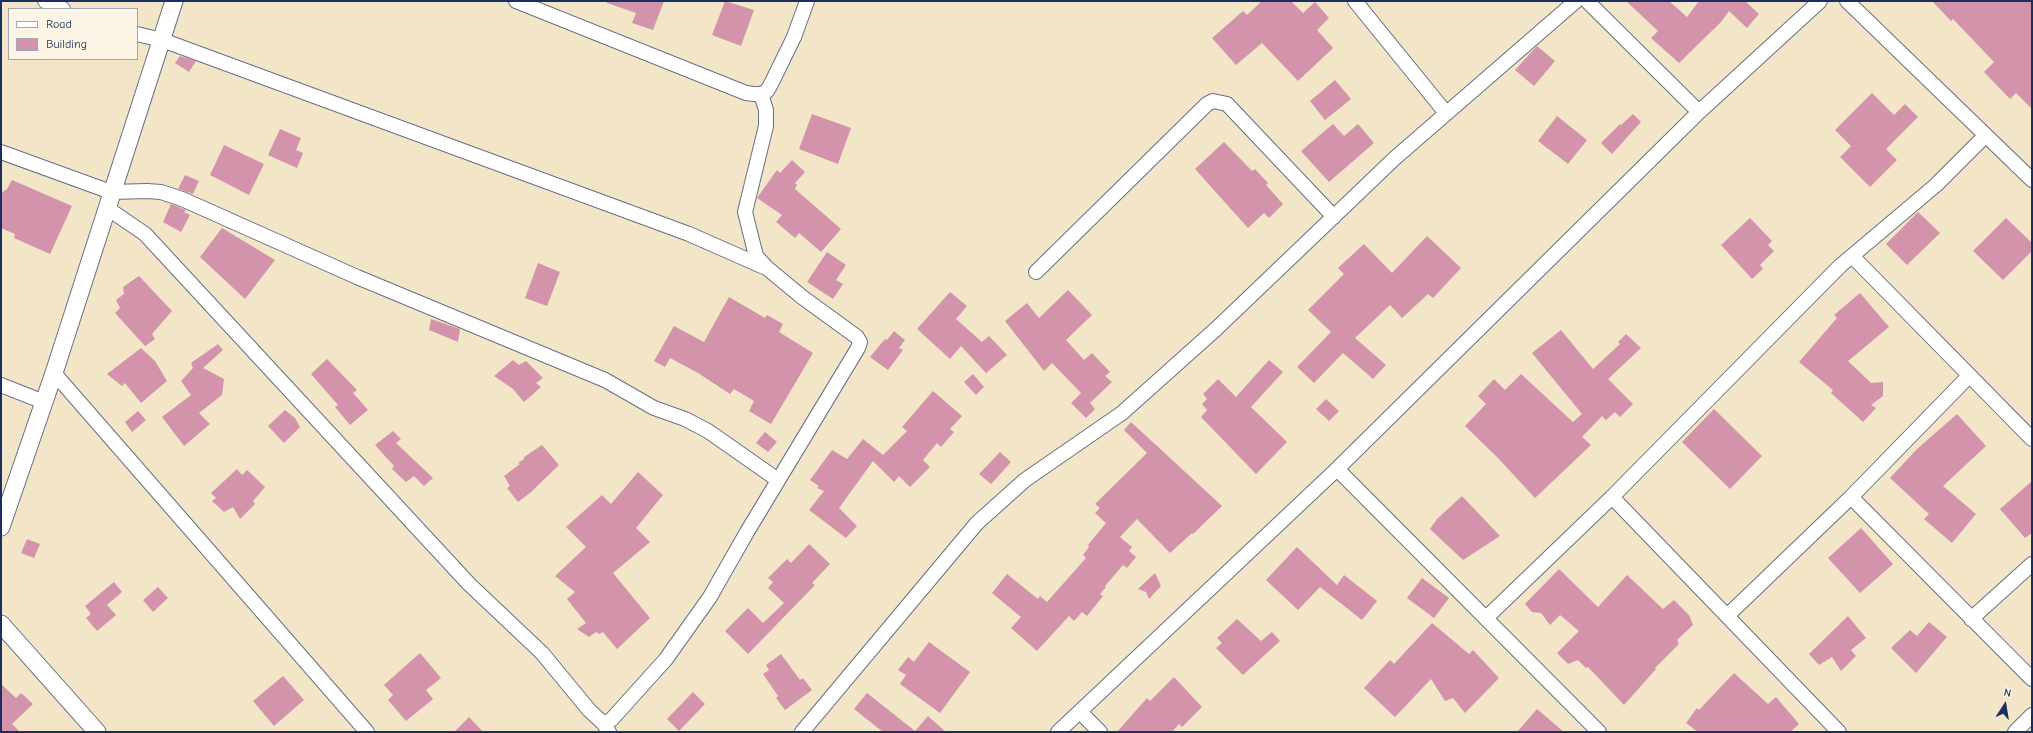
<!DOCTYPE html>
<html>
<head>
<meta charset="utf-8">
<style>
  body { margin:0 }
  #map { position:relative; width:2033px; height:733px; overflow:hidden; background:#f3e5c8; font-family:"Comic Neue",sans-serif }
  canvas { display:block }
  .frame { position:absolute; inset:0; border:2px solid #1b2f5e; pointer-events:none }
  .legend { position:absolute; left:8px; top:8px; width:130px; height:52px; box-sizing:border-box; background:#fcf5e5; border:1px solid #a2a6af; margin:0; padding:5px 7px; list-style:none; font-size:12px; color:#1b2f5e }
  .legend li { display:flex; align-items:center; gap:8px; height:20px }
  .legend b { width:20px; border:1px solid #a2a6af }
  .north { position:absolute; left:1985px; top:685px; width:40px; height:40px; -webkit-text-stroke:3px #fcf5e5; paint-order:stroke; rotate:12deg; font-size:11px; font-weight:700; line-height:16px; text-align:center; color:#1b2f5e }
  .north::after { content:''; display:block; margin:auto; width:14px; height:18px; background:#1b2f5e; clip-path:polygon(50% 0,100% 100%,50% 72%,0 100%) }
</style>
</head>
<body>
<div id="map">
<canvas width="2033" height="733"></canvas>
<div class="frame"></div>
<ul class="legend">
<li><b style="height:5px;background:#fff"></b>Road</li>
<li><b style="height:11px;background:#d394ab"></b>Building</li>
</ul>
<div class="north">N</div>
</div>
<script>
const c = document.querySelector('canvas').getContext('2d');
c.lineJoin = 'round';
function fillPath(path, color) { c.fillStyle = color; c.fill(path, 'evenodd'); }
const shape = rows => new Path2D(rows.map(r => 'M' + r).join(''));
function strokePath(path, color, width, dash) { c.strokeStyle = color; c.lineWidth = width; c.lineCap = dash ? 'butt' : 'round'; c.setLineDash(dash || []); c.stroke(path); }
fillPath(shape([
  [607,1,664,1,653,30,632,23,636,13,607,3],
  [725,1,754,10,741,46,712,35],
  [1262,1,1291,1,1303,13,1315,2,1329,18,1317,30,1333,48,1298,81,1262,43,1236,65,1212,38,1243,11,1247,15],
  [1626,1,1669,1,1687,17,1699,1,1745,1,1759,14,1747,28,1729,11,1721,22,1679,63,1651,38,1658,31],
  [1932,1,2032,1,2032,109,2016,93,2010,99,1984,72,1994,62,1953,19,1951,21],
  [1537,46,1555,61,1534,86,1515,70],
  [180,56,196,61,189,72,175,63],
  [1335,80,1351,99,1325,120,1310,101],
  [1872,93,1894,115,1905,104,1918,117,1886,149,1897,160,1870,187,1840,157,1851,146,1835,130],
  [812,114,851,128,838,164,799,149],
  [1633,114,1641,122,1612,154,1601,143,1620,124,1621,125],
  [1557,116,1587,140,1568,164,1538,141],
  [1333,124,1344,136,1358,124,1374,143,1329,182,1301,151],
  [280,129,301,138,296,150,303,153,297,168,268,155],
  [1224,142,1252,171,1255,169,1268,183,1266,185,1283,204,1269,218,1264,213,1248,228,1195,169],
  [224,145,264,164,249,195,210,175],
  [792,160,805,172,795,183,797,185,795,189,841,229,821,252,799,233,795,238,776,222,782,215,757,198,777,170,780,173],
  [185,175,199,181,193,194,178,189],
  [12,180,72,206,50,254,14,238,15,234,1,228,1,193,7,189],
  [171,204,186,210,184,212,190,215,181,232,163,222],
  [1918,212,1940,233,1907,265,1886,244],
  [1750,218,1772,241,1768,245,1774,251,1760,265,1763,269,1752,279,1721,245],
  [2006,218,2032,243,2032,251,2003,280,1973,251],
  [222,228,275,260,245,299,200,257],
  [1427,236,1461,268,1433,298,1428,294,1402,318,1390,305,1355,338,1386,365,1373,379,1343,353,1314,383,1297,367,1331,332,1308,310,1344,274,1338,268,1364,244,1392,273],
  [827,252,846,265,836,280,843,284,833,299,807,282],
  [538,263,560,272,547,306,525,298],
  [139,276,172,311,152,334,155,339,145,346,115,313,120,308,116,300,124,294,123,287],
  [1068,290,1092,315,1066,340,1084,360,1092,353,1110,372,1105,376,1112,382,1090,403,1095,409,1086,418,1071,403,1081,393,1052,363,1044,371,1005,321,1027,303,1039,318],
  [950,292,967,306,956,319,982,342,989,336,1007,355,986,373,961,346,950,359,917,329],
  [1860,293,1889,327,1848,361,1871,383,1883,382,1883,396,1871,405,1876,408,1863,422,1831,393,1833,390,1799,362,1837,318,1834,315],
  [729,297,765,318,767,315,783,324,779,332,813,353,771,424,749,411,754,401,734,389,730,394,698,373,670,358,665,367,654,361,674,326,704,342],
  [431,319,460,329,458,342,429,330],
  [1561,330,1593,369,1620,344,1618,342,1626,334,1641,348,1608,379,1633,404,1620,417,1615,412,1606,420,1602,416,1582,437,1591,445,1535,498,1498,458,1465,426,1486,404,1478,396,1494,379,1505,390,1521,374,1573,422,1582,414,1532,353],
  [894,331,905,340,899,348,903,350,888,370,870,357,885,339,887,340],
  [218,344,223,350,203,368,224,379,222,395,199,413,210,424,184,446,162,417,191,395,181,381,193,368,191,363],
  [141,348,155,361,167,381,141,403,125,383,122,386,107,374],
  [327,359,357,390,353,393,368,410,350,425,335,407,338,405,311,374],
  [513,360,519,365,526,361,543,378,536,383,541,387,524,402,513,389,494,376],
  [1269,360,1283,372,1251,407,1287,442,1256,474,1201,417,1207,410,1202,404,1207,399,1203,394,1218,379,1236,397],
  [973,374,984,387,976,395,964,382],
  [933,391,962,416,950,429,954,432,941,447,937,443,923,460,930,467,910,487,899,476,894,482,873,461,839,508,857,526,846,538,809,510,824,491,817,488,819,486,810,480,832,450,847,459,863,439,883,455,907,431,902,427],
  [1326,399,1339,411,1329,421,1316,409],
  [1714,409,1762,456,1730,489,1682,442],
  [285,410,295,418,300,427,284,443,268,426],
  [138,411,146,420,132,432,125,422],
  [1957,414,1986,446,1943,486,1976,514,1952,543,1924,519,1929,514,1890,478,1917,449],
  [1131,422,1222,506,1193,534,1192,533,1170,553,1137,519,1120,537,1132,547,1129,551,1136,557,1127,568,1123,565,1105,586,1106,587,1100,594,1103,596,1087,616,1082,612,1074,621,1069,616,1037,651,1011,628,1021,617,992,593,1007,574,1038,599,1040,596,1047,602,1086,558,1083,555,1089,547,1088,545,1106,523,1095,513,1100,508,1095,504,1147,453,1124,430],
  [393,431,401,439,396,443,433,478,424,486,414,476,406,482,392,469,394,466,375,445],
  [765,432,777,442,768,452,756,443],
  [542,445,559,465,530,493,518,502,507,488,510,486,504,476,520,464,518,463,524,459,524,457],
  [1000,452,1011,462,991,484,979,474],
  [237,469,242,475,247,470,265,487,253,501,255,504,240,519,233,507,224,512,212,501,216,498,211,493],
  [638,472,663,495,636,528,650,542,613,573,650,618,617,649,603,632,599,634,596,632,589,637,577,629,586,623,567,599,575,592,555,576,586,547,566,527,602,495,611,504],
  [2032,481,2032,533,2025,538,2000,509],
  [1462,496,1500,536,1463,560,1430,529,1437,519],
  [1861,528,1893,564,1860,593,1828,558],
  [27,539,40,544,34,558,21,553],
  [809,544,830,564,812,583,815,585,748,654,725,631,748,608,763,623,784,603,768,588,773,582,768,578,787,559,791,563],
  [1297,547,1337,585,1344,575,1377,601,1362,620,1320,587,1298,610,1266,580],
  [1559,569,1598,607,1627,575,1663,609,1674,600,1689,615,1693,625,1677,640,1679,644,1655,668,1656,669,1624,705,1588,667,1586,668,1578,660,1568,664,1557,653,1579,631,1560,615,1550,625,1541,613,1532,612,1525,604],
  [1155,573,1161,586,1149,599,1146,592,1138,589],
  [1422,578,1449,598,1434,618,1407,598],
  [114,582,122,592,107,605,116,615,97,631,86,618,91,614,85,606],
  [158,587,168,598,153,612,143,600],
  [1848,616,1866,638,1851,650,1856,656,1841,671,1832,657,1819,665,1809,654],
  [1237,619,1261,641,1272,632,1280,641,1243,675,1216,648,1222,643,1217,638],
  [1929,622,1947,637,1916,673,1891,648,1910,630,1917,636],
  [1432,623,1469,654,1473,650,1499,678,1465,713,1453,698,1445,701,1431,679,1395,717,1364,688,1390,660,1394,664],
  [929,642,970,672,940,713,900,684,906,675,898,670,908,657,914,662],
  [420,653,441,678,426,690,433,699,406,721,388,700,393,695,384,685],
  [781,654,800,680,803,678,812,690,785,710,776,698,778,696,763,674,769,670,766,665],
  [1734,673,1768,704,1776,697,1799,724,1790,732,1698,732,1686,723,1697,708,1699,710],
  [283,676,304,700,274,726,253,701],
  [1174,677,1202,707,1182,727,1179,724,1172,732,1117,732,1147,698,1150,701],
  [1,684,16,698,21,693,33,704,12,724,20,732,1,732],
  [693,692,705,704,679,731,667,719],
  [867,693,915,731,928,716,946,732,883,732,854,709],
  [1537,709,1564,732,1517,732],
  [469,717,483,732,454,732]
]), '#d394ab');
const minor = shape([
  [45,1,63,9],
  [516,1,746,93,754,94,761,94,767,91,771,84,794,37,807,1],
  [1355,1,1446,113],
  [1587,1,1699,112],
  [1847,1,2032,180],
  [137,34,162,40,689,234,764,267],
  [1,152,111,192,147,191,161,192,182,199,357,277,605,380,654,408,685,419,708,431,778,480],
  [107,208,145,234,469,584,542,653,589,710,604,724,609,732],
  [1852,256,2032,439],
  [1036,272,1207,104,1213,101,1227,104,1334,217],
  [54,373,367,732],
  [1,385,44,402],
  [1337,469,1599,732],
  [1612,497,1839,732],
  [1851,497,2032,679],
  [1728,615,1851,497,1969,376],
  [1486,618,1612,497,1840,266,1936,185,1985,136],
  [1971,619,2032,564],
  [1080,712,1100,732],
  [604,724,612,719,666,659,710,597,747,532,858,348,860,342,857,337,802,297,767,268,756,256,745,212,766,126,766,110,761,94],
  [802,732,977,523,1025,480,1122,413,1216,329,1395,158,1576,1],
  [1058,732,1337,469,1699,112,1820,1],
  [2015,732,2032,715]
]);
const tertiary = shape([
  [1,527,54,373,174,1],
  [1,624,97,732]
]);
strokePath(minor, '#676f83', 16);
strokePath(tertiary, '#676f83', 19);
strokePath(minor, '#fff', 14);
strokePath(tertiary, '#fff', 17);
</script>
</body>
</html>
